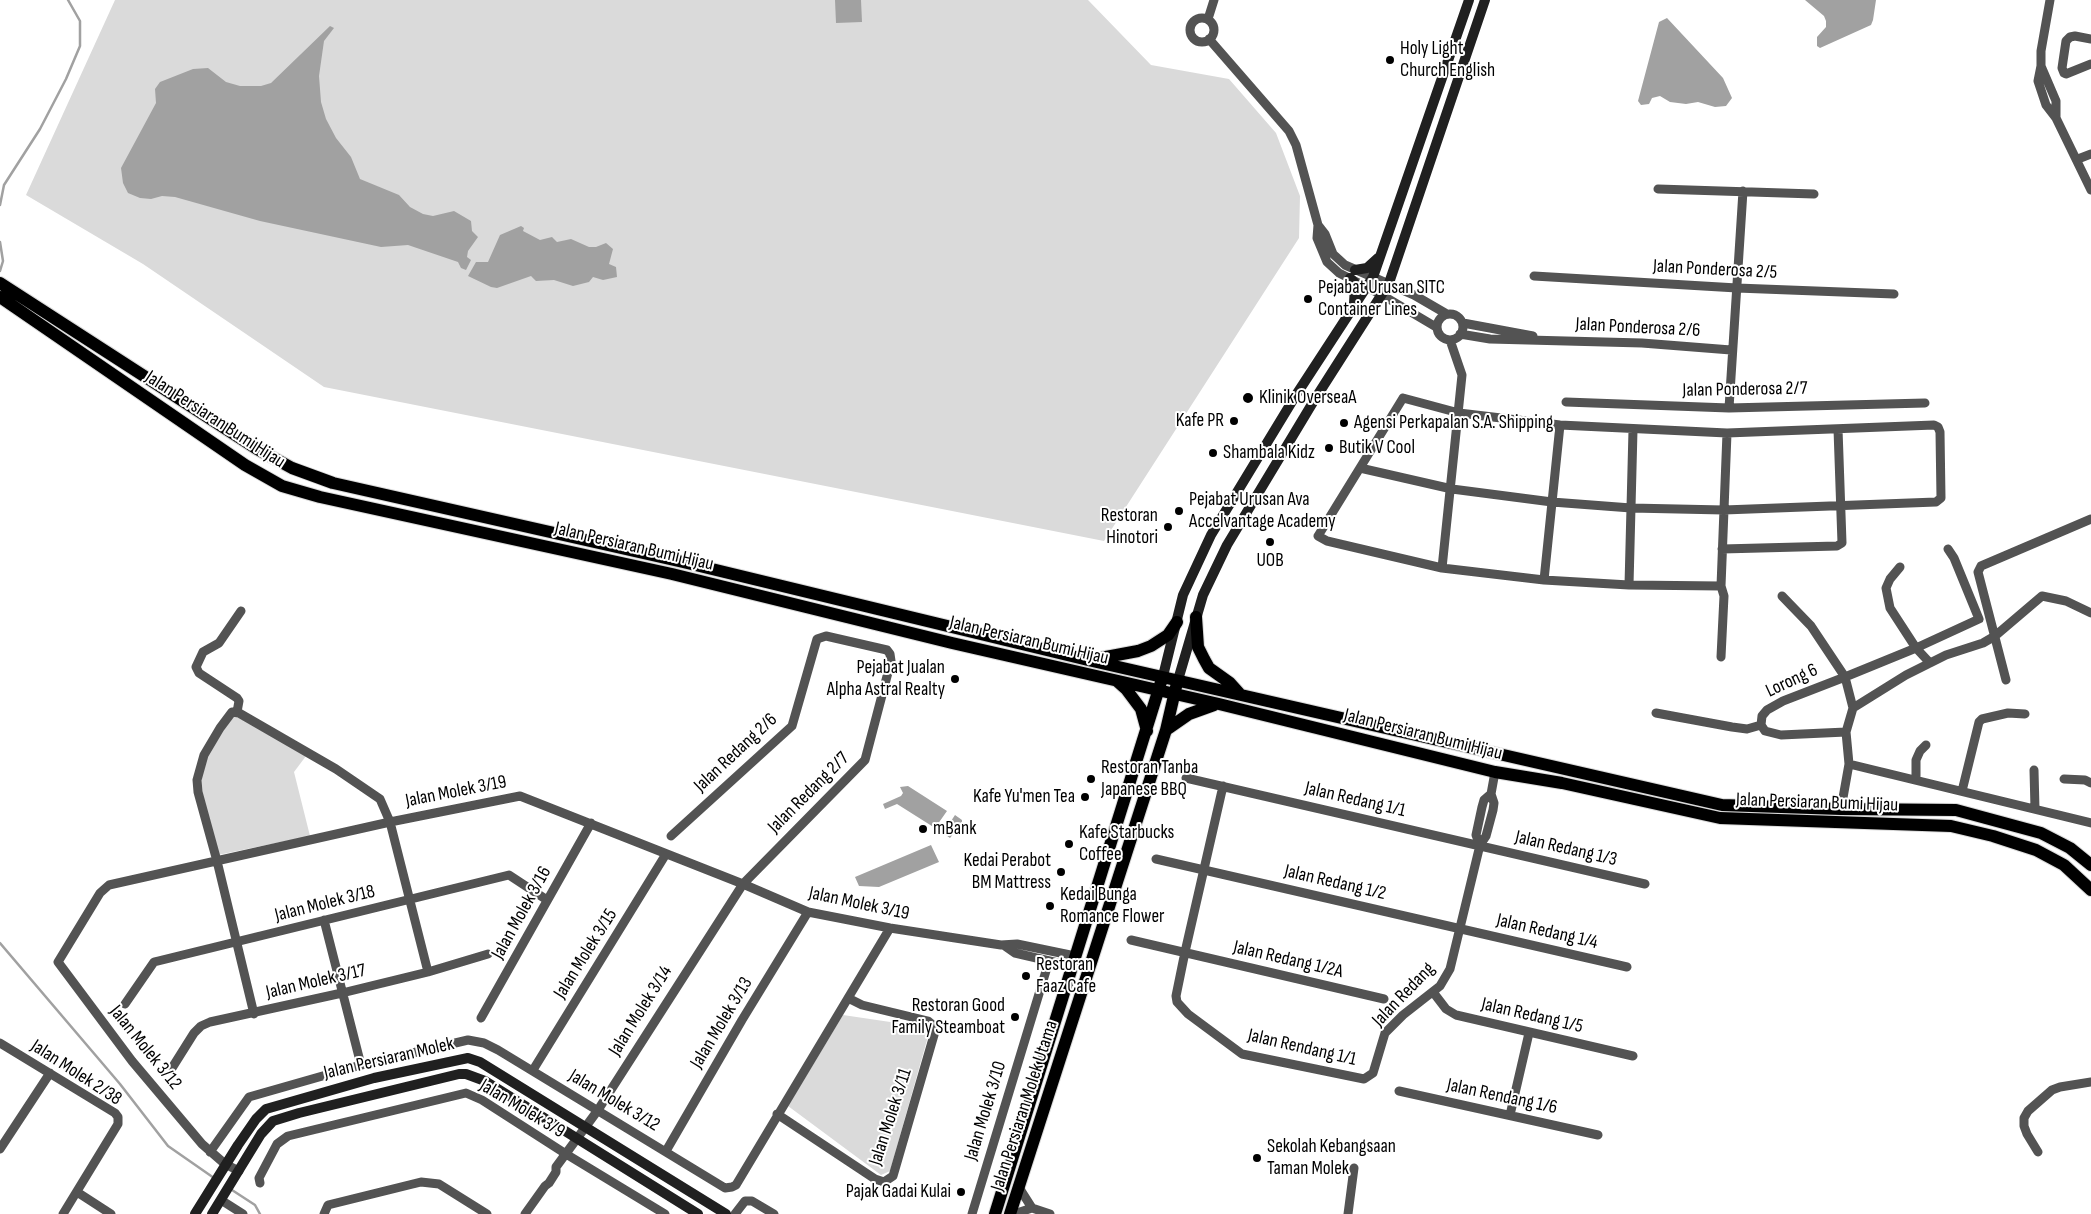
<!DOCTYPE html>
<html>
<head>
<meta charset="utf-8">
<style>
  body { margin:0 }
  canvas { display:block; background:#fff }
</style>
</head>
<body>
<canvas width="2091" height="1214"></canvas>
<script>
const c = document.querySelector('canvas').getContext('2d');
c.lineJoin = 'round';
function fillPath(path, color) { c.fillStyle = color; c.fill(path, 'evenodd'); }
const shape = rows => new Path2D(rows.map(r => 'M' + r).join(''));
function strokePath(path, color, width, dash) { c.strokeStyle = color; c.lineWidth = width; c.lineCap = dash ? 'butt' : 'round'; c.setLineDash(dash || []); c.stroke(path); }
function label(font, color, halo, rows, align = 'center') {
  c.font = font + ' "Sofia Sans Condensed",sans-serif'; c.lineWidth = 4; c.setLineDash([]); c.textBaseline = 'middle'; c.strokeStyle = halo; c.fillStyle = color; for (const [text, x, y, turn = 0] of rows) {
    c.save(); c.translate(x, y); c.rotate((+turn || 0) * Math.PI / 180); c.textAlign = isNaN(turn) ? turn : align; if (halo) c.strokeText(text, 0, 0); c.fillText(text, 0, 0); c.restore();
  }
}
fillPath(shape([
  [115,0,1088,0,1151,65,1229,79,1276,133,1300,196,1299,238,1104,541,324,387,143,264,26,195],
  [235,715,306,756,294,772,310,836,218,855,201,788,202,770,211,748,229,718],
  [843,1015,924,1027,929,1033,890,1171,881,1175,788,1106]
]), '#dadada');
fillPath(shape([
  [835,0,861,0,862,22,836,23],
  [1805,0,1876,0,1873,20,1871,25,1820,48,1817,46,1817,37,1826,27,1826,21,1824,16],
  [1667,18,1723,78,1732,98,1726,106,1715,107,1698,102,1686,104,1670,102,1660,96,1652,98,1649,104,1641,105,1638,101,1659,22],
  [330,26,334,28,324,41,319,76,321,102,326,119,336,138,351,157,360,179,399,195,410,207,423,214,433,216,454,211,471,221,472,231,478,237,468,251,467,257,471,260,466,270,461,268,458,262,408,245,381,247,260,221,175,197,162,196,151,199,140,198,128,193,123,183,121,168,156,103,155,89,160,82,193,69,208,68,226,82,240,86,261,86,271,83],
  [521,226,524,228,523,231,540,240,552,237,557,242,571,239,589,247,596,247,606,243,613,249,609,264,616,267,617,277,603,280,593,277,589,282,573,286,554,280,536,281,531,276,497,288,491,287,468,276,476,262,488,262,500,235],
  [908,786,947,811,935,828,897,804,885,809,883,804,901,796,903,793,900,787],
  [955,815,962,820,962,823,950,838,943,833],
  [931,845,939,862,879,887,859,886,855,877]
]), '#a1a1a1');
strokePath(shape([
  [0,205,4,185,40,129,66,79,80,46,80,21,68,0],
  [0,242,3,261,0,271],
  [0,943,120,1084,168,1146,214,1178],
  [232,1190,255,1205,260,1214]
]), '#a1a1a1', 2.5);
const primary = shape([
  [0,283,257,449,292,468,333,483,683,562,1088,660,1722,805,1841,809,1956,810,2041,833,2070,848,2091,865],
  [0,297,245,465,282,486,320,497,672,574,952,643,1219,704,1495,772,1562,783,1720,818,1951,826,1993,836,2036,850,2064,865,2091,890],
  [1196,617,1198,647,1204,659,1209,668,1230,683,1239,693],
  [1095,659,1138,651,1151,646,1168,635,1177,622],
  [1117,681,1126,689,1141,709,1147,731],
  [1166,730,1189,714,1214,705],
  [995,1214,1161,682],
  [1010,1214,1166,730,1176,687]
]);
strokePath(primary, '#dbdbdb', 14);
strokePath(shape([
  [2050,0,2041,51,2041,66,2038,81,2046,105,2056,118,2091,190],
  '1190 30a12 12 0 1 1 24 0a12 12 0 1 1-24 0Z',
  [1208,19,1214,0],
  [1209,39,1289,131,1296,145,1318,225,1317,238,1327,262,1339,273,1382,295,1436,327],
  [2091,39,2075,36,2070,37,2066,41,2062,68,2064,73,2066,74,2091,64],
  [2041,66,2056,101,2056,118],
  [2078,159,2091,154],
  [1658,189,1814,194],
  [1318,225,1325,234,1333,254,1345,265,1414,295,1445,313],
  [1534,276,1737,288,1894,294],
  '1437 327a13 13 0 1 1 26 0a13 13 0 1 1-26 0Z',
  [1463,323,1533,336],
  [1460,334,1490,339,1642,343,1731,350],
  [1403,398,1459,413,1560,425,1727,433,1721,586,1629,585,1544,580,1442,568,1327,541,1318,536,1403,398],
  [1566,402,1729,408,1925,403],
  [1729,408,1743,191],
  [1360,468,1452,489,1552,502,1631,508,1724,510,1936,502,1941,498,1940,432,1938,427,1934,425,1727,433],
  [1722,549,1837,546,1842,543,1838,429],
  [1900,567,1890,579,1886,588,1890,608,1916,648,1930,663],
  [1442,568,1462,375,1450,340],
  [1544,580,1560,425],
  [1629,585,1633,430],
  [1721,586,1724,596,1721,657],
  [1782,596,1811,626,1845,677,1916,648,1979,619,1954,558,1948,549],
  [2006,680,1978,572,1981,566,2091,519],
  [237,712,239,701,237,698,199,673,196,667,203,652,219,643,241,611],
  [1656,713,1732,727,1747,729,1761,725],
  [1846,732,1781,735,1765,731,1761,725,1762,716,1767,710,1783,701,1845,677,1853,708],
  [1849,764,2091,823],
  [2034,770,2035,809],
  [1186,778,1645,884],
  [2064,779,2085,780,2091,783],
  [1916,780,1916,760,1920,751,1926,745],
  [1223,786,1185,952,1176,996,1177,1002,1188,1014,1242,1054,1364,1079,1373,1073,1385,1033,1403,1015,1440,986,1450,969,1480,845,1486,836,1493,810,1494,803,1491,794,1495,772],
  [1962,791,1979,722,1982,719,2008,713,2025,714],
  [1841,809,1849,764,1846,732,1853,708,1906,675,1946,655,1983,643,1995,636,2042,596,2066,601,2091,613],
  [1480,845,1476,835,1482,807,1484,800,1491,794],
  [1156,859,1627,967],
  [324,920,361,1065],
  [1131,940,1384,999],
  [1005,946,1015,953,1071,966],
  [1433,992,1446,1009,1456,1015,1633,1056],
  [125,1004,154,962,509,875,547,900],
  [254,1014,217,861,198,792,197,780,204,755,220,728,232,712,239,713,336,769,380,799,390,822,428,972],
  [481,1018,591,823],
  [0,1043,115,1113,118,1117,118,1124,63,1214],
  [172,1068,194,1033,201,1026,210,1022,342,993,428,972,488,954],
  [533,1070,666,854],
  [1399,1091,1598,1135],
  [777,1114,875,1179,884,1182,893,1176,934,1035,934,1026,928,1021,862,1005,848,998],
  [1510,1115,1529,1033],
  [0,1149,50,1073],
  [666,1151,742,1020,808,912],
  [210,1152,249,1097,361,1065,468,1040,484,1043,498,1050,725,1188,732,1187,736,1185,890,928],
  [2038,1152,2027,1134,2024,1126,2024,1118,2028,1111,2052,1090,2060,1087,2091,1082],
  [239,1171,225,1164,202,1144,132,1061,58,962,100,893,109,885,390,822,520,796,743,884,808,912,890,928,1001,945,1017,944,1075,956],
  [260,1183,259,1178,277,1144,288,1136,466,1093,482,1100,566,1154,665,1214],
  [1018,1186,1032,1208],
  [77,1192,111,1214],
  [221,1200,243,1214],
  [324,1214,328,1205,421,1182,439,1184,487,1214],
  [525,1214,545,1186,549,1183,556,1172,556,1167,598,1110,743,884,865,760,891,661,890,654,887,650,826,636,817,639,792,726,671,836],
  [735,1214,745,1201,752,1201,774,1214],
  [972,1214,1049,961],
  [1014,1214,1032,1208,1050,1214],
  [1348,1214,1354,1168]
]), '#535353', 9);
strokePath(shape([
  [1355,270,1367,268,1378,258],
  [1350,278,1354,282,1355,286,1354,303],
  [1163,676,1183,595,1211,535,1296,395,1373,277,1469,0],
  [1178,680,1203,595,1227,545,1315,399,1389,283,1485,0],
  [195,1214,238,1145,256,1119,266,1109,374,1078,468,1058,480,1062,726,1214],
  [212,1214,261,1134,273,1121,299,1113,459,1074,466,1074,485,1081,698,1214]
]), '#202020', 10);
strokePath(primary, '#000', 12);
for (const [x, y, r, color] of [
  [1390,60,5,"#000"],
  [1308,299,5,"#000"],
  [1248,398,6,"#000"],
  [1234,421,5,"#000"],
  [1344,423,5,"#000"],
  [1329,448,5,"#000"],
  [1213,453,5,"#000"],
  [1179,511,5,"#000"],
  [1168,527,5,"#000"],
  [1270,542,5,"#000"],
  [955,679,5,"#000"],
  [1091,779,5,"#000"],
  [1085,797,5,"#000"],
  [923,829,5,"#000"],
  [1069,844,5,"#000"],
  [1061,872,5,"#000"],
  [1050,906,5,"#000"],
  [1026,976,5,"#000"],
  [1015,1017,5,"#000"],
  [1257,1158,5,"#000"],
  [961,1192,5,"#000"]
]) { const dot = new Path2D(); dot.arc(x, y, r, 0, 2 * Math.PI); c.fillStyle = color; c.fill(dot); strokePath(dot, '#fff', 2); }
label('19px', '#000', '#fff', [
  ["Holy Light",1400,49],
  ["Church English",1400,71],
  ["Pejabat Urusan SITC",1318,288],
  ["Container Lines",1318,310],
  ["Klinik OverseaA",1259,398],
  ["Kafe PR",1224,421,"right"],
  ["Agensi Perkapalan S.A. Shipping",1354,423],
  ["Butik V Cool",1339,448],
  ["Shambala Kidz",1223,453],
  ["Pejabat Urusan Ava",1189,500],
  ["Accelvantage Academy",1189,522],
  ["Restoran",1158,516,"right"],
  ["Hinotori",1158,538,"right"],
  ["UOB",1270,561,"center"],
  ["Pejabat Jualan",945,668,"right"],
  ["Alpha Astral Realty",945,690,"right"],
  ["Restoran Tanba",1101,768],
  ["Japanese BBQ",1101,790],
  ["Kafe Yu'men Tea",1075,797,"right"],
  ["mBank",933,829],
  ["Kafe Starbucks",1079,833],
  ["Coffee",1079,855],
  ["Kedai Perabot",1051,861,"right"],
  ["BM Mattress",1051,883,"right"],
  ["Kedai Bunga",1060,895],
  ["Romance Flower",1060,917],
  ["Restoran",1036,965],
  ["Faaz Cafe",1036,987],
  ["Restoran Good",1005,1006,"right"],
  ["Family Steamboat",1005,1028,"right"],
  ["Sekolah Kebangsaan",1267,1147],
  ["Taman Molek",1267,1169],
  ["Pajak Gadai Kulai",951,1192,"right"]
], 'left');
label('19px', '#000', '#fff', [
  ["Jalan Ponderosa 2/5",1715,270,3],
  ["Jalan Ponderosa 2/6",1638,328,3],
  ["Jalan Ponderosa 2/7",1745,390,-1],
  ["Jalan Persiaran Bumi Hijau",215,420,33],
  ["Jalan Persiaran Bumi Hijau",634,547,13],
  ["Jalan Persiaran Bumi Hijau",1029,641,13],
  ["Lorong 6",1792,681,-25],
  ["Jalan Persiaran Bumi Hijau",1423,735,14],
  ["Jalan Redang 2/6",736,753,-43],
  ["Jalan Molek 3/19",456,792,-11],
  ["Jalan Redang 2/7",809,793,-45],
  ["Jalan Redang 1/1",1355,800,13],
  ["Jalan Persiaran Bumi Hijau",1817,803,2],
  ["Jalan Redang 1/3",1566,849,13],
  ["Jalan Redang 1/2",1335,883,13],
  ["Jalan Molek 3/18",325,904,-14],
  ["Jalan Molek 3/19",859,904,12],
  ["Jalan Molek 3/16",522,913,-61],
  ["Jalan Redang 1/4",1547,932,13],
  ["Jalan Molek 3/15",586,954,-58],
  ["Jalan Redang 1/2A",1288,960,13],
  ["Jalan Molek 3/17",316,982,-13],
  ["Jalan Redang",1404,995,-46],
  ["Jalan Molek 3/14",641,1011,-58],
  ["Jalan Redang 1/5",1532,1016,13],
  ["Jalan Molek 3/13",722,1023,-59],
  ["Jalan Molek 3/12",145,1048,51],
  ["Jalan Rendang 1/1",1302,1048,13],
  ["Jalan Persiaran Molek",389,1059,-13],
  ["Jalan Molek 2/38",76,1073,33],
  ["Jalan Rendang 1/6",1502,1097,12],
  ["Jalan Molek 3/12",614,1101,31],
  ["Jalan Persiaran Molek Utama",1025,1106,-72],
  ["Jalan Molek 3/9",522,1109,31],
  ["Jalan Molek 3/10",986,1111,-73],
  ["Jalan Molek 3/11",891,1117,-72]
]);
</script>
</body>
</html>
